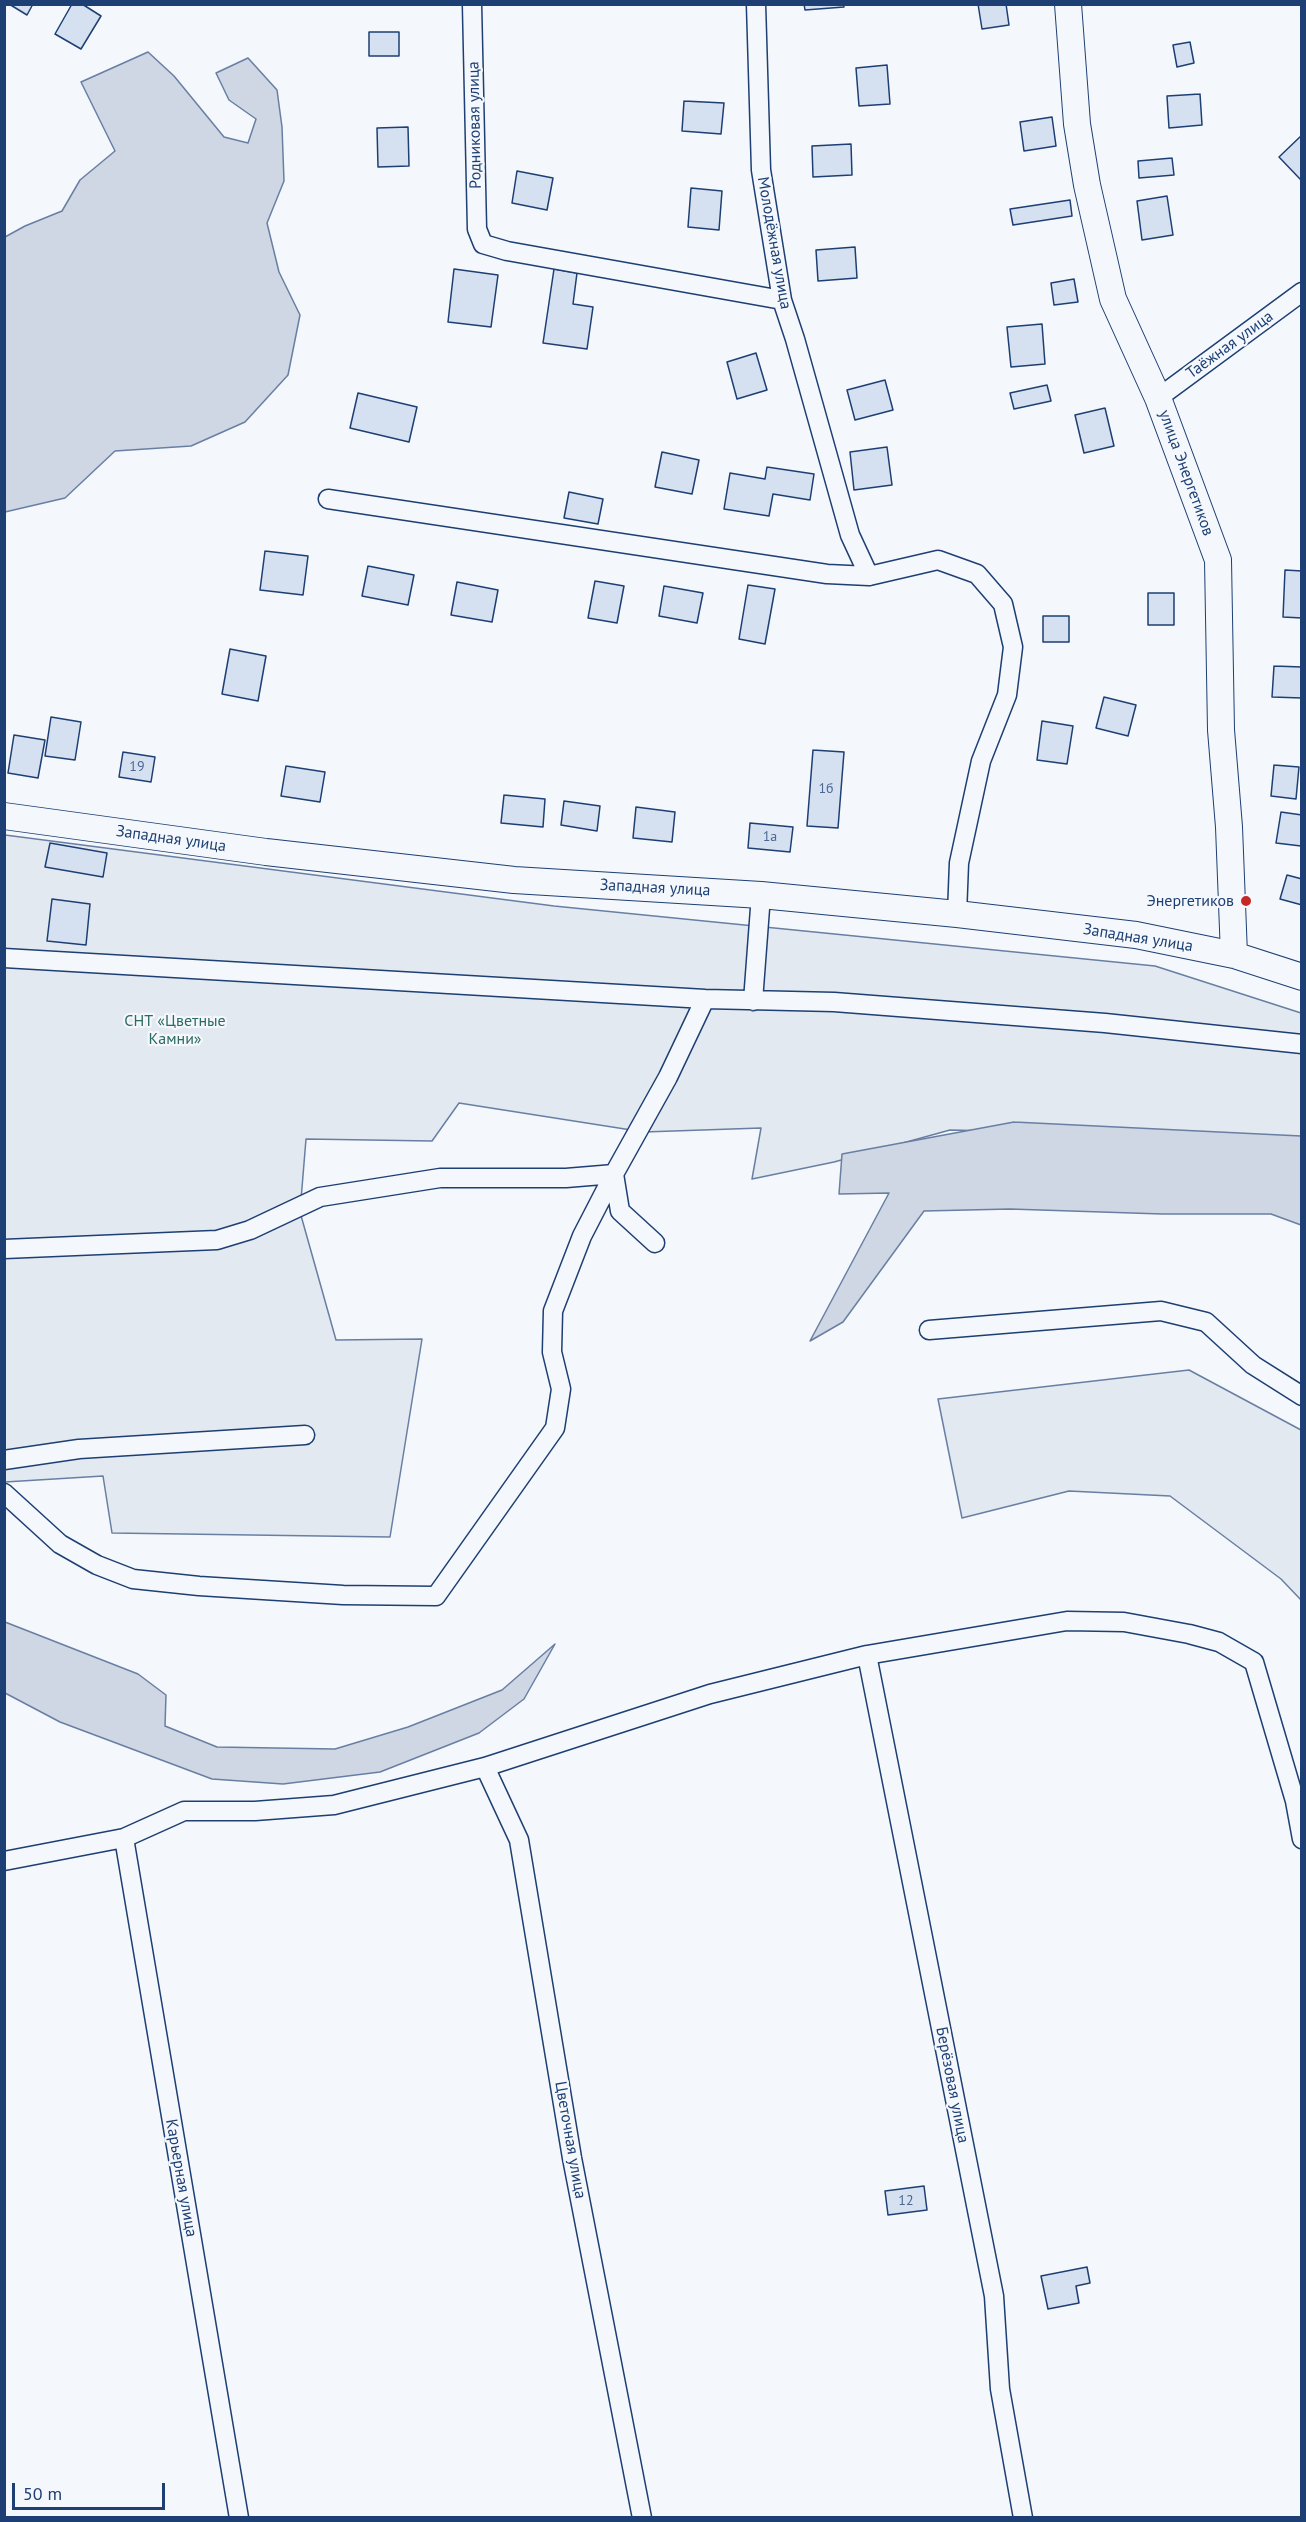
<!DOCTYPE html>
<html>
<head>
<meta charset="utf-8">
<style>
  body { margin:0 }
  #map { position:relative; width:1306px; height:2522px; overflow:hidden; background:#f4f7fb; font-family:"PT Sans",sans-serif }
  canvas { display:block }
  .frame { position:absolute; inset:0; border:6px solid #1d3f73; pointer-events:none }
  .scale { position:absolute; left:12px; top:2483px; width:153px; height:27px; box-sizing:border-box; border:3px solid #1d3f73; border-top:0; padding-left:8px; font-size:18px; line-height:21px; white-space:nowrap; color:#1d3f73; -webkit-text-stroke:4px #f4f7fb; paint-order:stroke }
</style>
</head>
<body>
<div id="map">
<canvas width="1306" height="2522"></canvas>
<div class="frame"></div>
<div class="scale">50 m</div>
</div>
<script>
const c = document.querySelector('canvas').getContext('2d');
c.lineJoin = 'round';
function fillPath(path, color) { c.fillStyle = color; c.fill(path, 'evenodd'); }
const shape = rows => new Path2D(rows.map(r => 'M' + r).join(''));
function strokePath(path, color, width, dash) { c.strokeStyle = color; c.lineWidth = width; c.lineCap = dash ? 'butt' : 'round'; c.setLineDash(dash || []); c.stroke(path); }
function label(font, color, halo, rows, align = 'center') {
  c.font = font + ' "PT Sans",sans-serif'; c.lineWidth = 4.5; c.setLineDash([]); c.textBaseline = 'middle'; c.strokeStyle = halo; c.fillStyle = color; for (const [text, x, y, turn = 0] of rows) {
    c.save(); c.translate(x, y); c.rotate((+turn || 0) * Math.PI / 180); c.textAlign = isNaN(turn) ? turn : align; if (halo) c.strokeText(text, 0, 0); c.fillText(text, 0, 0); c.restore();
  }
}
const green = shape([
  [5,835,554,906,1155,966,1301,1013,1301,1146,1199,1136,950,1130,834,1162,752,1179,761,1128,644,1132,459,1103,432,1141,306,1139,300,1212,336,1340,422,1339,390,1537,112,1533,103,1476,5,1482,5,835],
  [1189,1370,1301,1430,1301,1600,1281,1579,1170,1496,1069,1491,962,1518,938,1399,1189,1370]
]);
fillPath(green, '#e3e9f0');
strokePath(green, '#687fa3', 1.5);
const water = shape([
  [148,52,174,76,224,137,248,143,256,119,229,100,216,73,248,58,277,90,282,127,284,181,267,223,279,272,300,315,288,375,245,422,191,446,115,451,65,498,5,512,5,237,25,226,62,211,80,180,115,151,81,82,148,52],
  [1014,1122,1301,1136,1301,1225,1271,1214,1162,1214,1010,1209,924,1211,843,1322,810,1341,889,1193,839,1194,842,1154,1014,1122],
  [5,1622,138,1674,166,1695,165,1726,217,1747,335,1749,408,1727,502,1690,555,1644,524,1699,479,1733,380,1772,283,1784,212,1779,60,1722,5,1693,5,1622]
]);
fillPath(water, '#cfd7e4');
strokePath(water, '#687fa3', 1.5);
const building = shape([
  [9,4,33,4,27,15,9,4],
  [72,4,82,4,101,16,81,49,55,34,72,4],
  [804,4,843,4,844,7,805,10,804,4],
  [978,4,1006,4,1009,25,982,29,978,4],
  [369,32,399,32,399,56,369,56,369,32],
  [1190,42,1194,63,1177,67,1173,45,1190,42],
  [887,65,890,104,859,106,856,68,887,65],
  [1200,94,1202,125,1169,128,1167,96,1200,94],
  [684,101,724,103,721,134,682,131,684,101],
  [1052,117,1056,146,1024,151,1020,122,1052,117],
  [408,127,409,166,378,167,377,128,408,127],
  [1302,135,1302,178,1300,179,1279,157,1302,135],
  [851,144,852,175,813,177,812,146,851,144],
  [1172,158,1174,175,1139,178,1138,161,1172,158],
  [517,171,553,178,547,210,512,203,517,171],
  [691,188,722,191,719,230,688,227,691,188],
  [1167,196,1173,235,1142,240,1137,201,1167,196],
  [1070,200,1072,216,1013,225,1010,209,1070,200],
  [855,247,857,278,818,281,816,250,855,247],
  [454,269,498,275,491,327,448,322,454,269],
  [554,269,577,273,573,304,593,307,587,349,543,343,554,269],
  [1074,279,1078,302,1054,305,1051,283,1074,279],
  [1042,324,1045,364,1011,367,1007,327,1042,324],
  [756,353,767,390,737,399,727,362,756,353],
  [885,380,893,410,855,420,847,390,885,380],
  [1047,385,1051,401,1014,409,1010,393,1047,385],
  [358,393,417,407,409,442,350,428,358,393],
  [1105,408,1114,446,1084,453,1075,415,1105,408],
  [887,447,892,485,854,490,850,452,887,447],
  [662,452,699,460,692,494,655,487,662,452],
  [767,467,814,474,810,500,773,494,769,516,724,509,730,473,765,479,767,467],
  [569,492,603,499,598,524,564,518,569,492],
  [265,551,308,556,303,595,260,590,265,551],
  [368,566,414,575,408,605,362,596,368,566],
  [1285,570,1302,571,1302,618,1283,617,1285,570],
  [595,581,624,586,617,623,588,618,595,581],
  [457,582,498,590,492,622,451,615,457,582],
  [748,585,775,589,765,644,739,639,748,585],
  [664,586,703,593,697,623,659,616,664,586],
  [1148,593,1174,593,1174,625,1148,625,1148,593],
  [1043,616,1069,616,1069,642,1043,642,1043,616],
  [230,649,266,656,258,701,222,694,230,649],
  [1274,666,1302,667,1302,698,1272,697,1274,666],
  [1104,697,1136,705,1128,736,1096,728,1104,697],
  [51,717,81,722,75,760,45,756,51,717],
  [1042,721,1073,726,1067,764,1037,760,1042,721],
  [14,735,45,740,38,778,8,773,14,735],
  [813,750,844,752,838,828,807,826,813,750],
  [123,752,155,757,151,782,119,777,123,752],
  [1274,765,1299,767,1296,799,1271,796,1274,765],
  [286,766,325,772,320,802,281,796,286,766],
  [504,795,545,799,543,827,501,823,504,795],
  [564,801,600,806,597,831,561,825,564,801],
  [636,807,675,812,672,842,633,838,636,807],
  [1281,812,1302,815,1301,846,1276,843,1281,812],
  [750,823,793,827,790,852,748,848,750,823],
  [50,843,107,853,103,877,45,867,50,843],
  [1287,875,1302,879,1302,905,1280,899,1287,875],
  [52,899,90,904,86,945,47,941,52,899],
  [924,2186,927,2210,888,2215,885,2191,924,2186],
  [1087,2267,1090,2283,1076,2286,1079,2303,1048,2309,1041,2276,1087,2267]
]);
fillPath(building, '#d5e0f0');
strokePath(building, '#1d3f73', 1.5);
const street = shape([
  [472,4,477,229,483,244,507,251,782,300],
  [756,4,761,170,782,300,795,339,850,535,869,576],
  [1158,398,1302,292],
  [328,499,827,574,869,576,938,560,977,574,1003,604,1013,647,1007,695,981,761,959,863,957,914],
  [4,958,705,999,834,1002,1105,1023,1302,1044],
  [753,1001,761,895],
  [4,1249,217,1240,250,1230,320,1197,440,1178,566,1178,614,1174,668,1077,705,999],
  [929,1330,1161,1311,1206,1322,1253,1365,1302,1396],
  [4,1460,79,1449,305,1435],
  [4,1493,60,1544,97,1565,133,1579,199,1586,343,1595,436,1596,555,1428,561,1389,552,1352,553,1311,582,1236,614,1174,620,1211,655,1243],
  [867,1655,994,2296,1000,2389,1023,2518],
  [485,1767,519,1840,572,2158,642,2518],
  [124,1838,239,2518],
  [4,1861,124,1838,184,1811,255,1811,334,1805,485,1767,710,1694,867,1655,1067,1621,1124,1622,1189,1634,1219,1642,1254,1662,1295,1801,1302,1839]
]);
const secondary = shape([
  [1068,4,1077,124,1087,185,1113,299,1158,398,1218,560,1221,730,1229,827,1234,955],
  [4,816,266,852,514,880,761,895,957,914,1136,935,1234,955,1302,977]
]);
strokePath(street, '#1d3f73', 21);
strokePath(secondary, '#1d3f73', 28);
strokePath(street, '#f4f7fb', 18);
strokePath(secondary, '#f4f7fb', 26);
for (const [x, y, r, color] of [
  [1246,901,6,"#c62828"]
]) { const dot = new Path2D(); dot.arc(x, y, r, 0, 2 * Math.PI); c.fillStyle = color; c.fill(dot); strokePath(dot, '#f4f7fb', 2); }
label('14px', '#4b6792', null, [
  ["19",137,767],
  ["1б",826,789],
  ["1а",770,837],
  ["12",906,2201]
]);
label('16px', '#1d3f73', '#f4f7fb', [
  ["Родниковая улица",475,125,-91],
  ["Молодёжная улица",774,243,80],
  ["Таёжная улица",1230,345,-36],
  ["улица Энергетиков",1186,473,70],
  ["Западная улица",171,839,8],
  ["Западная улица",655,888,3],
  ["Западная улица",1138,938,9],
  ["Берёзовая улица",952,2085,79],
  ["Цветочная улица",570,2140,80],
  ["Карьерная улица",181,2178,80]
]);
label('16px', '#1d3f73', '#f4f7fb', [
  ["Энергетиков",1234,901]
], 'right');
label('16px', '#2c6c60', '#f4f7fb', [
  ["СНТ «Цветные",175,1021],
  ["Камни»",175,1039]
]);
</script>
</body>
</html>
